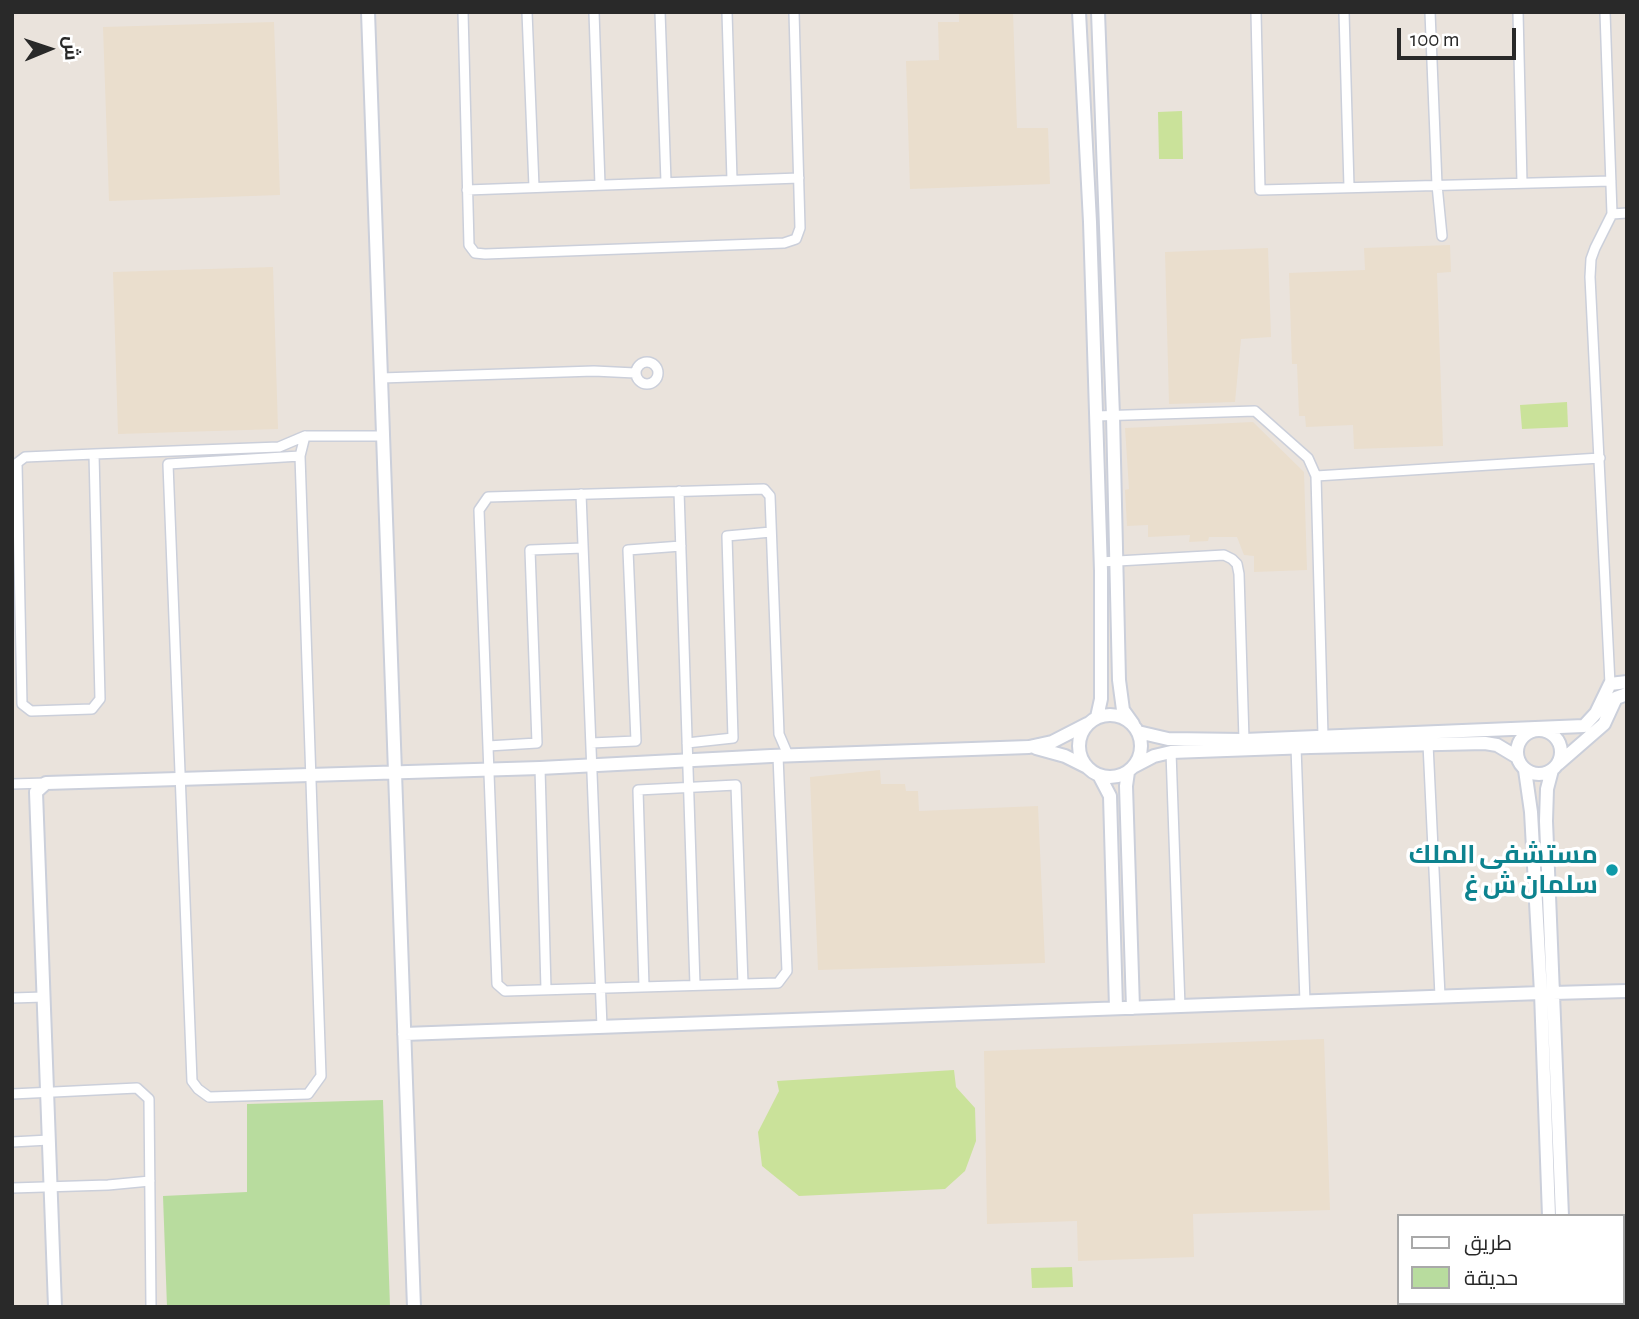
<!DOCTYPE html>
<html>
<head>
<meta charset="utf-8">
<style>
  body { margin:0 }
  #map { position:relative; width:1639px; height:1319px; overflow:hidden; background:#eae3dc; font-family:"Alegreya Sans",Cairo,sans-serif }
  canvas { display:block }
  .frame { position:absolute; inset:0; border:14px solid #292929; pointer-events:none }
  .legend { position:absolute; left:1397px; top:1214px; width:228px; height:91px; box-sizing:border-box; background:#fff; border:2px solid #a9a9a9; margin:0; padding:9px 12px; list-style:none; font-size:21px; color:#292929 }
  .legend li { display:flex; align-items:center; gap:14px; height:35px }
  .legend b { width:35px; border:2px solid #a9a9a9 }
  .north { position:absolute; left:14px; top:14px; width:70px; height:70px; -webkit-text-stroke:5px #fff; paint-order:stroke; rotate:88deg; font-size:19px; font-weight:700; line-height:28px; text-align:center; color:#292929 }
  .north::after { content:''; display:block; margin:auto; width:24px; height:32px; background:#292929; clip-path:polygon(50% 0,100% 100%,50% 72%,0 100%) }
  .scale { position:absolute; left:1397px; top:28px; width:119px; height:32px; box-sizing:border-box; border:4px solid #292929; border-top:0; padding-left:9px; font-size:21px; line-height:24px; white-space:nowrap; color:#292929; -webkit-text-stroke:5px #fff; paint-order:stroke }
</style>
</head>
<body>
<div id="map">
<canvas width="1639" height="1319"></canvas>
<div class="frame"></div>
<ul class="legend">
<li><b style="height:9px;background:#fff"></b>طريق</li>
<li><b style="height:19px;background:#b8dc9e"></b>حديقة</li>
</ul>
<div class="north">ش</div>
<div class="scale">100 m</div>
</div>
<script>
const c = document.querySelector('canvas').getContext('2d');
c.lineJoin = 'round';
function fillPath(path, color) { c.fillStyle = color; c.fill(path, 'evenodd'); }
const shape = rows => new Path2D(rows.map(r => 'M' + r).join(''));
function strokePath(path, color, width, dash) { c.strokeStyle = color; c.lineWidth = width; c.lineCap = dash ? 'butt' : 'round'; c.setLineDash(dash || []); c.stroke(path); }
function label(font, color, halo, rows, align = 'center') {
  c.font = font + ' "Alegreya Sans",Cairo,sans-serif'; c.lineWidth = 7; c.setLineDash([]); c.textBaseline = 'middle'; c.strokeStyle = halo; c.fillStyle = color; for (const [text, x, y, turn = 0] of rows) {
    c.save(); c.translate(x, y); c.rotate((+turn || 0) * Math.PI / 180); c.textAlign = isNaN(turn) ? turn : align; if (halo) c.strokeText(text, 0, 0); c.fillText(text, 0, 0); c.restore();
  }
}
fillPath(shape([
  [959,12,1013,12,1017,128,1048,128,1050,184,910,189,906,61,939,60,938,22,959,22],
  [274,22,280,195,109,201,103,27],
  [1450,245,1451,272,1437,273,1443,446,1354,449,1353,425,1306,427,1305,416,1299,416,1297,364,1292,364,1289,273,1365,270,1364,248],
  [1268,248,1271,337,1241,339,1235,402,1169,404,1165,252],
  [273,267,278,429,118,434,113,272],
  [1253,422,1304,472,1307,570,1254,572,1254,556,1244,555,1237,537,1209,537,1208,541,1189,542,1190,535,1148,537,1148,525,1127,526,1125,490,1129,489,1125,428],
  [880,770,881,784,905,784,906,791,918,791,919,811,1038,806,1045,963,818,970,810,777],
  [1324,1039,1330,1210,1193,1214,1194,1257,1078,1261,1077,1221,987,1224,984,1051]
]), '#eadecd');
fillPath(shape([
  [383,1100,390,1307,167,1307,163,1196,247,1192,247,1104]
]), '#b8dc9e');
fillPath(shape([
  [1182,111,1183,159,1159,159,1158,112],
  [1567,402,1568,427,1522,429,1520,405],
  [954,1070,956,1087,975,1108,976,1141,965,1171,945,1189,799,1196,762,1166,758,1132,779,1091,777,1081],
  [1072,1267,1073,1287,1032,1288,1031,1268]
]), '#cae29a');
const street = shape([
  [463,12,469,245,475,253,485,254,784,243,796,239,800,228,794,12],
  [527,12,534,187],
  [594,12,600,185],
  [660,12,666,182],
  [727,12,732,180],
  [1256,12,1260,190,1611,181],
  [1344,12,1349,187],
  [1430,12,1437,185,1442,236],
  [1518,12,1522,183],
  [1605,12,1612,214],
  [467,190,799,178],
  '636 373a11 11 0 1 1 22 0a11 11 0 1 1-22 0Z',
  [381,378,594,371,635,373],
  [1096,416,1255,411,1308,458,1316,476,1323,736],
  [94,454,100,699,92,709,31,711,22,704,17,463,25,457,94,454,279,447,305,436,382,436],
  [300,456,168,464,192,1081,198,1089,209,1097,308,1094,321,1076,300,456,305,436],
  [1316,476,1600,458],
  [679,491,695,985],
  [581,494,602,1027],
  [1100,562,1224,555,1232,559,1237,564,1239,574,1244,740],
  [1610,684,1590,277,1591,259,1595,248,1612,214,1627,213],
  [591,743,636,741,628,550,681,546],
  [687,743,733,738,727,536,771,532],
  [1428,744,1440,996],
  [488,746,537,743,530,550,583,548],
  [1296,747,1305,1002],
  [1171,752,1180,1007],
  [778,756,787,971,778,983,505,991,497,984,479,510,488,497,764,489,770,496,779,734,788,755],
  [540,768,546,990],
  [12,784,46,783],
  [644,987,638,790,736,785,743,984],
  [12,998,44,997],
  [12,1094,137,1088,149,1099,151,1307],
  [12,1142,49,1140],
  [12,1188,108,1185,150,1181]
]);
const secondary = shape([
  [368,12,414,1307],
  [1079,12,1090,222,1101,571,1101,699,1097,717],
  [1098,12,1113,416,1119,680,1123,710,1133,724],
  '1079 746a31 31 0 1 1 62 0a31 31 0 1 1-62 0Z',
  '1517 752a22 22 0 1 1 44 0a22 22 0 1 1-44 0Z',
  [1138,732,1168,739,1244,740,1584,726,1596,713,1610,684,1627,682],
  [1036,748,1065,756,1087,767],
  [1558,764,1604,724,1616,698,1627,694],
  [1133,767,1154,756,1171,752,1310,747,1485,743,1497,745,1517,757],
  [1525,770,1531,812,1541,993,1549,1216],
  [1552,770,1547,789,1546,821,1562,1216],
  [1128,772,1126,786,1133,1008],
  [1099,775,1110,796,1116,1008],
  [1553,993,1627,991],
  [404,1034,1541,993],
  [1552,1303,1552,1307],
  [1565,1303,1565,1307],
  [55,1307,36,792,46,783,540,768,771,756,1029,747,1052,742,1087,724]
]);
strokePath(street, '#cbcfda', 12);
strokePath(secondary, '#cbcfda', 16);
strokePath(street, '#fff', 9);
strokePath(secondary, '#fff', 12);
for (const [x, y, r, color] of [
  [1612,870,7,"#0f9aa8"]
]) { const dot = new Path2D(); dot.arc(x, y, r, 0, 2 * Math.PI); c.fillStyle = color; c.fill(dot); strokePath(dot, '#fff', 2.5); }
label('bold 26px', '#0d838f', '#fff', [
  ["مستشفى الملك",1598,855],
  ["سلمان ش غ",1598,885]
], 'right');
</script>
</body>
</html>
